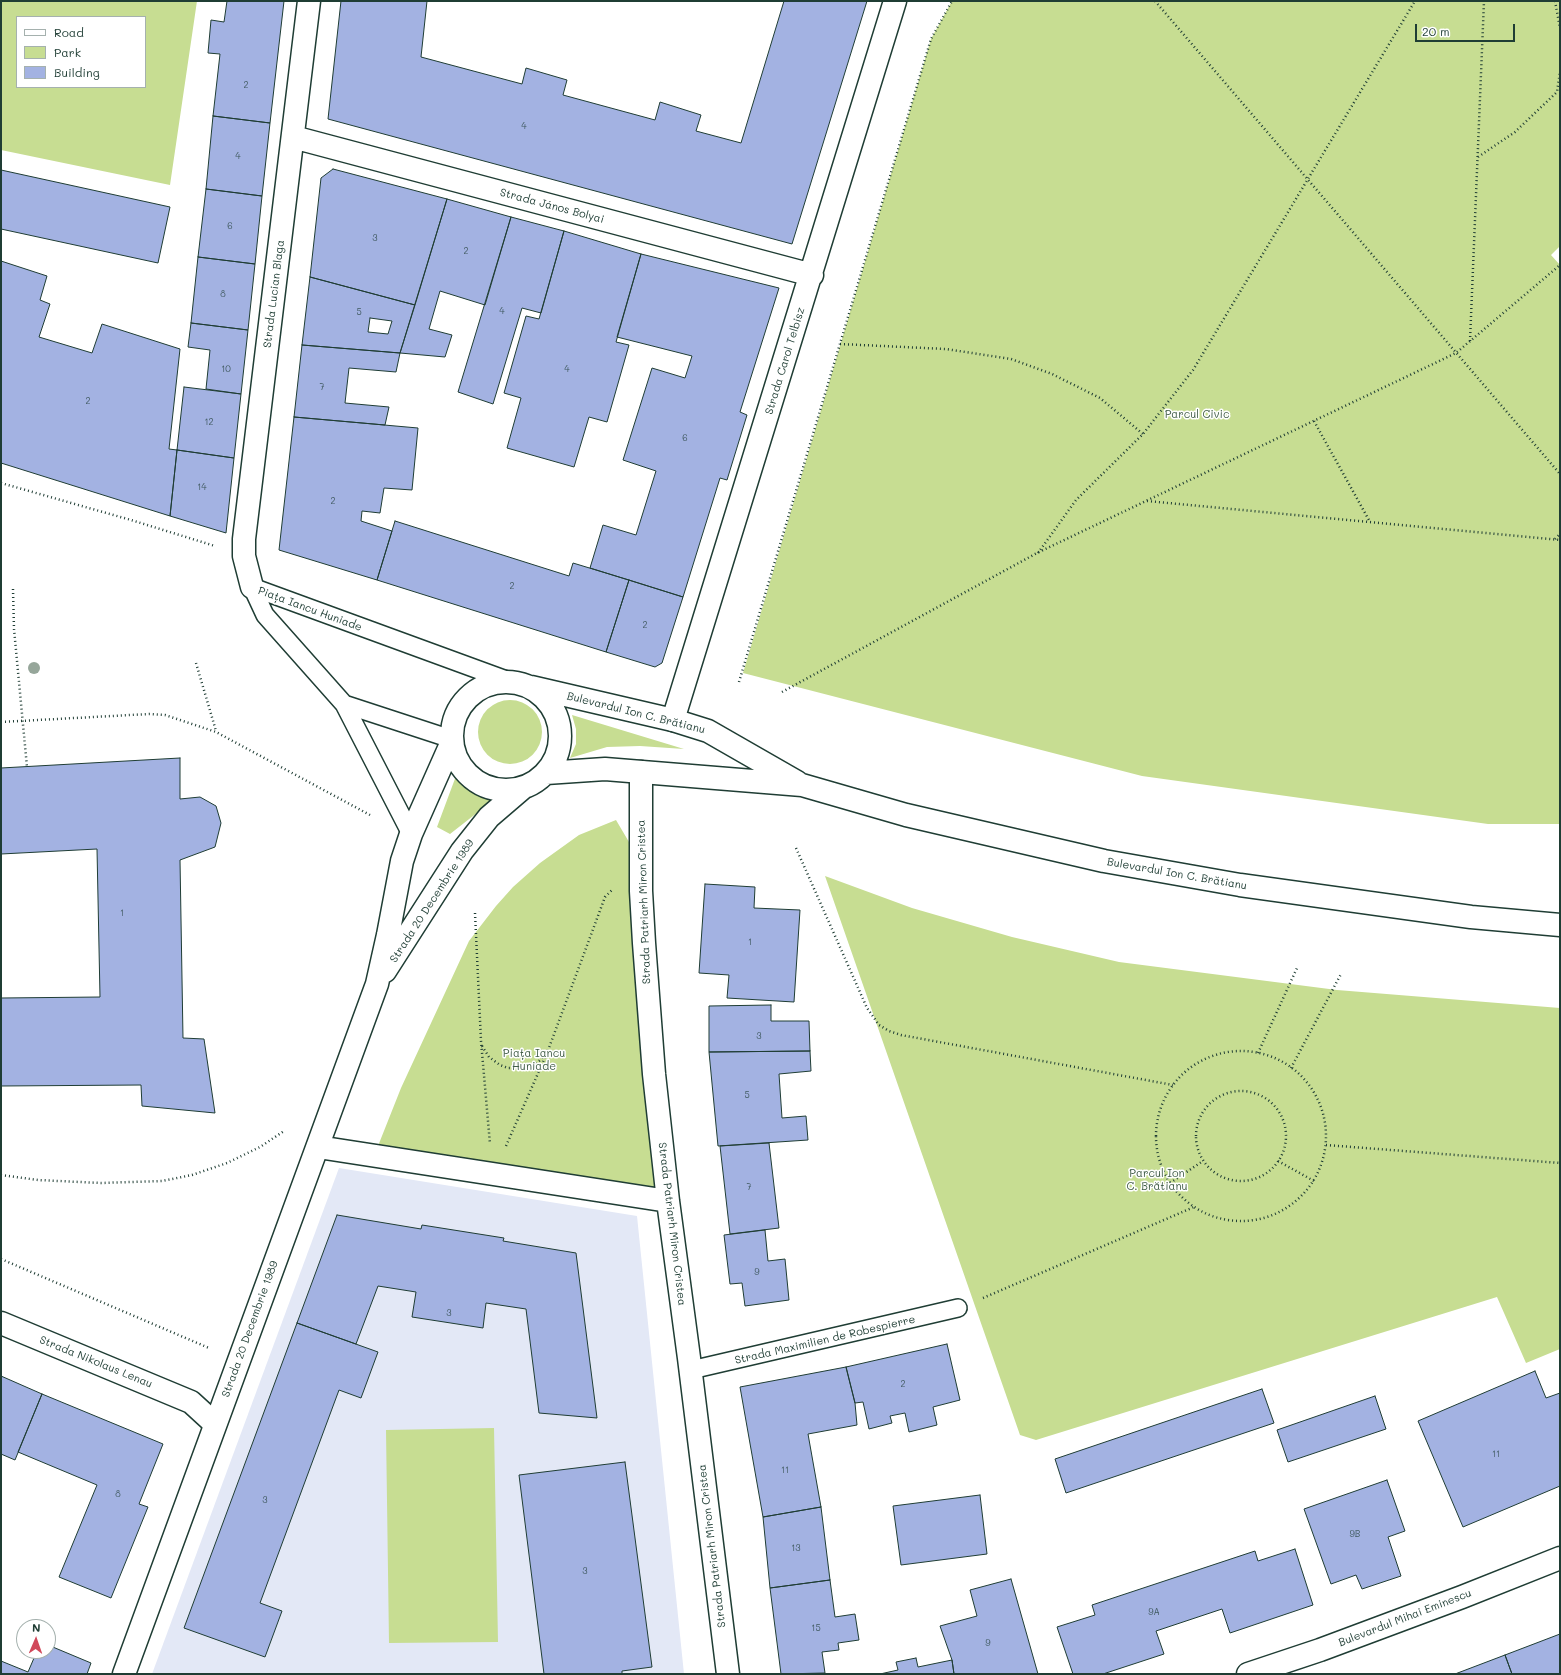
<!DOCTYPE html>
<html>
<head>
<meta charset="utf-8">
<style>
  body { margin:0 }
  #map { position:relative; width:1561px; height:1675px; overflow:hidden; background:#fff; font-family:Mali,sans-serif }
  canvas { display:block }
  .frame { position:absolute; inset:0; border:2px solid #1f3d34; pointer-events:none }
  .legend { position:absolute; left:16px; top:16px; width:130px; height:72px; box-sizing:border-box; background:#fff; border:1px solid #a5b1ae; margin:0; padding:5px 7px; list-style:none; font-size:12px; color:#1f3d34 }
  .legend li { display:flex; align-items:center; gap:8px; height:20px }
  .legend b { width:20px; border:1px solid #a5b1ae }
  .north { position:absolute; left:16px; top:1619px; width:40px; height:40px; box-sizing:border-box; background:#fff; border:1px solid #a5b1ae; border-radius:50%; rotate:2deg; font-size:11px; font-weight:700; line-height:16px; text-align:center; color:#1f3d34 }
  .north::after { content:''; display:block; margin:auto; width:14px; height:18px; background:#d1495b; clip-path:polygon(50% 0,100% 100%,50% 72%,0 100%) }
  .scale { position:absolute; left:1415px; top:24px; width:100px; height:18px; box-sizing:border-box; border:2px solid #1f3d34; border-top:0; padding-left:5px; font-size:12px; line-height:14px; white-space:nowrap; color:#1f3d34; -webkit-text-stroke:3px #fff; paint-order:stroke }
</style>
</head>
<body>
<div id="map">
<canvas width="1561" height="1675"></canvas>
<div class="frame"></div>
<ul class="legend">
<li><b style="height:5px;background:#fff"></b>Road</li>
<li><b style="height:11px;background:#c7dd92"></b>Park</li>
<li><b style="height:11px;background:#a3b2e2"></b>Building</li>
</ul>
<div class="north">N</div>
<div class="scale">20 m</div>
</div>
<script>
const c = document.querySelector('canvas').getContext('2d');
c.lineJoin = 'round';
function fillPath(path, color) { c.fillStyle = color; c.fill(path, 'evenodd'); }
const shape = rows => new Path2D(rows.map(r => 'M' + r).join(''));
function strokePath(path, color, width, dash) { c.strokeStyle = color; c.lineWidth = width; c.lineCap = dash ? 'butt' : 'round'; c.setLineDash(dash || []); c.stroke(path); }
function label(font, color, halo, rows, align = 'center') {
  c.font = font + ' Mali,sans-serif'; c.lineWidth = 3; c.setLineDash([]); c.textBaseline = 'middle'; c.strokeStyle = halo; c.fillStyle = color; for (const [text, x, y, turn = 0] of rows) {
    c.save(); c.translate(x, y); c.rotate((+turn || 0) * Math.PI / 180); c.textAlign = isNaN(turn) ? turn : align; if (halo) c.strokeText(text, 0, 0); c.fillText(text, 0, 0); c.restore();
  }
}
fillPath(shape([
  [339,1168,637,1216,684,1674,152,1674]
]), '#e3e8f6');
fillPath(shape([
  [1,1,197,1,170,185,1,150],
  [17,17,145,17,145,87,17,87],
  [952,1,1560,1,1560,246,1551,255,1560,265,1560,824,1488,824,1142,776,743,673,931,39],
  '478 732a32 32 0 1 1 64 0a32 32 0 1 1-64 0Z',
  [572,715,684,749,640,746,607,747,570,758,576,744,576,729],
  [456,776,466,787,479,793,496,798,450,834,437,827],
  [616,820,629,842,635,913,640,1032,655,1187,378,1146,401,1088,469,941,496,906,513,887,540,863,579,835],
  [825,876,912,908,1012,937,1119,962,1337,990,1560,1008,1560,1349,1526,1363,1497,1297,1036,1440,1020,1435],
  [494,1428,498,1642,389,1643,386,1430]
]), '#c7dd92');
const building = shape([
  [227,1,284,1,270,123,213,116,220,54,208,53,211,20,224,22,227,1],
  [341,1,427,1,421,57,522,84,526,68,567,80,563,95,655,120,660,102,701,115,696,131,741,143,784,1,867,1,792,244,328,119,341,1],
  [213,116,270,123,262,196,206,189,213,116],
  [333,169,447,199,415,305,310,277,321,178,333,169],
  [1,170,170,207,158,263,1,229,1,170],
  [206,189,262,196,255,264,198,257,206,189],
  [447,199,511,217,485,305,440,291,429,329,452,335,445,357,400,353,447,199],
  [511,217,564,231,541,313,522,308,493,404,458,392,511,217],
  [564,231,641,254,616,342,629,345,607,422,589,417,574,467,507,448,521,398,504,393,526,316,539,319,564,231],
  [641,254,779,288,740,412,747,415,727,480,720,478,683,597,590,568,603,525,636,535,656,471,623,460,652,368,685,378,692,356,617,337,641,254],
  [198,257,255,264,248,330,191,323,198,257],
  [1,261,47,276,40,300,50,304,39,337,92,353,102,324,180,349,169,449,177,450,170,516,1,463,1,261],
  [310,277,415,305,400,353,302,345,310,277],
  [370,318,392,321,388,334,368,332,370,318],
  [191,323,248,330,241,394,206,389,210,350,188,347,191,323],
  [302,345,400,353,396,372,349,368,345,403,389,407,385,425,294,417,302,345],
  [184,387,241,394,234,458,177,450,184,387],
  [294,417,418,428,412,490,384,488,380,513,362,511,361,521,392,531,377,580,279,550,294,417],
  [177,450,234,458,226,533,170,516,177,450],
  [395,521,569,576,573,563,629,580,606,652,377,580,395,521],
  [629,580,683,597,662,663,655,667,606,652,629,580],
  [180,758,180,799,200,797,216,806,221,823,215,847,180,860,183,1038,204,1039,215,1113,142,1106,141,1085,1,1086,1,998,100,997,97,849,1,854,1,768,180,758],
  [705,884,755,887,754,908,800,910,794,1002,727,998,729,975,699,973,705,884],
  [771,1005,771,1021,809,1021,810,1051,709,1052,709,1006,771,1005],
  [810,1051,811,1071,779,1074,782,1118,806,1116,808,1140,718,1146,709,1052,810,1051],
  [769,1143,779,1228,730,1234,720,1146,769,1143],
  [337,1215,421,1229,422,1225,504,1238,503,1241,576,1253,597,1418,539,1413,526,1309,486,1303,483,1328,412,1317,416,1292,378,1286,356,1344,297,1323,337,1215],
  [765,1230,768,1261,785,1259,789,1300,745,1306,742,1283,730,1284,724,1235,765,1230],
  [297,1323,378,1352,361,1398,339,1390,260,1603,282,1611,265,1657,184,1628,297,1323],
  [947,1344,960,1400,933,1407,937,1425,909,1432,905,1413,890,1416,892,1423,869,1429,863,1402,855,1403,846,1367,947,1344],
  [846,1367,855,1403,857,1425,808,1434,821,1507,763,1517,740,1387,846,1367],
  [1535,1371,1546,1398,1560,1393,1560,1486,1463,1527,1418,1421,1535,1371],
  [1,1376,42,1394,15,1460,1,1454,1,1376],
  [1262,1389,1274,1423,1066,1493,1055,1459,1262,1389],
  [42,1394,163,1444,139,1504,148,1507,111,1598,59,1577,97,1485,18,1452,42,1394],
  [1375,1396,1386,1429,1288,1462,1277,1430,1375,1396],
  [625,1462,652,1667,622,1671,622,1674,544,1674,519,1475,625,1462],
  [1387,1480,1405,1531,1388,1537,1401,1576,1362,1589,1356,1575,1331,1584,1304,1509,1387,1480],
  [980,1495,987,1554,901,1565,893,1506,980,1495],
  [821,1507,830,1580,770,1588,763,1517,821,1507],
  [1295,1549,1313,1605,1230,1633,1222,1609,1156,1631,1164,1654,1103,1674,1073,1674,1057,1627,1095,1615,1092,1605,1255,1551,1258,1561,1295,1549],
  [1011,1579,1038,1674,954,1674,952,1660,940,1626,977,1616,970,1590,1011,1579],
  [830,1580,835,1617,855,1614,859,1640,838,1643,839,1650,822,1652,825,1673,781,1674,770,1588,830,1580],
  [1560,1634,1560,1674,1512,1674,1505,1655,1560,1634],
  [48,1645,91,1663,87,1674,1,1674,1,1661,28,1672,37,1651,48,1651,48,1645],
  [1505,1655,1512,1674,1455,1674,1505,1655],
  [916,1658,918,1667,952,1660,954,1674,880,1674,898,1670,896,1662,916,1658]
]);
fillPath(building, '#a3b2e2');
strokePath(building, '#1f3d34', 1);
const lane = shape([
  [252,587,265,615,344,704,411,834],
  [252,587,509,681],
  [344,704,451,739],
  [691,1370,958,1308]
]);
const street = shape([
  [293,137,812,275],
  [252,587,244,556,244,539,309,1],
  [673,720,895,1],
  [641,772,641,891,644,943,654,1074,668,1201,689,1358,728,1674],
  [318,1147,668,1201],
  [1,1323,191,1402,215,1424],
  [1248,1674,1320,1650,1462,1597,1560,1558]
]);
const secondary = shape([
  '452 736a54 54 0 1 1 108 0a54 54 0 1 1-108 0Z',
  [531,687,673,720,708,731,797,782],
  [546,773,605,769,802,785,906,815,1104,861,1240,885,1471,917,1560,925],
  [385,971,462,851,489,817,524,787],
  [124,1674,377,984,388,935,402,861,411,834,451,744]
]);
strokePath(lane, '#1f3d34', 20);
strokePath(street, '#1f3d34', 25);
strokePath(secondary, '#1f3d34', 25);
strokePath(shape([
  [1155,1,1560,474],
  [1555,1,1560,28],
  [1478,157,1515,132,1557,92,1560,72],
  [1470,341,1484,1],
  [840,344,946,349,1011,359,1052,374,1100,398,1143,434],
  [1314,421,1370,522],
  [1,483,131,520,215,546],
  [1147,501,1560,540],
  [1555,539,1560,534],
  [1038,553,1076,500,1143,434,1193,370,1415,1],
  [13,589,14,629,27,767],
  [196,663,216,731],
  [739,682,931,39,952,1],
  [782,692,1037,553,1456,353,1560,265],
  [1,722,149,714,165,715,216,732,370,815],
  [796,848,867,1008,879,1025,889,1031,901,1035,1173,1085],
  [475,913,481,1041,490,1144],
  [482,1046,489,1057,500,1065,508,1068,527,1068,539,1061,544,1056],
  '1156 1136a85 85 0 1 1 170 0a85 85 0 1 1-170 0Z',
  [1258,1053,1297,968],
  [1291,1068,1341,974],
  '1196 1136a45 45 0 1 1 90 0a45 45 0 1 1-90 0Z',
  [1326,1145,1560,1163],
  [506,1146,547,1053,605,897,612,890],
  [1278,1161,1314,1181],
  [1,1175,38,1180,101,1183,162,1181,192,1175,227,1163,260,1147,284,1131],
  [1170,1183,1203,1161],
  [1,1259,209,1348],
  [983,1298,1194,1207]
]), '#1f3d34', 2.5, [1, 3]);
strokePath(lane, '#fff', 17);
strokePath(street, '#fff', 22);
strokePath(secondary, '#fff', 22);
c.fillStyle = '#96a69a';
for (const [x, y] of [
  [34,668]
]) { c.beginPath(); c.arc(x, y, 6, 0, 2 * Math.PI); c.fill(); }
label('9px', '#405a60', null, [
  ["2",246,85],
  ["4",524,126],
  ["4",238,156],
  ["6",230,226],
  ["3",375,238],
  ["2",466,251],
  ["8",223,294],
  ["4",502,311],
  ["5",359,312],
  ["10",226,369],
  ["4",567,369],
  ["7",322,387],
  ["2",88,401],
  ["12",209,422],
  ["6",685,438],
  ["14",202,487],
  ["2",333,501],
  ["2",512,586],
  ["2",645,625],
  ["1",122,913],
  ["1",750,942],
  ["3",759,1036],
  ["5",747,1095],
  ["7",749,1187],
  ["9",757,1272],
  ["3",449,1313],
  ["2",903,1384],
  ["11",1496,1454],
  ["11",785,1470],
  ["8",118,1494],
  ["3",265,1500],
  ["9B",1355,1534],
  ["13",796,1548],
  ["3",585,1571],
  ["9A",1154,1612],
  ["15",816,1628],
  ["9",988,1643]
]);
label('11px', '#1f3d34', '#fff', [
  ["Strada János Bolyai",552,206,15],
  ["Strada Lucian Blaga",274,294,-83],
  ["Strada Carol Telbisz",785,361,-73],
  ["Piața Iancu Huniade",310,609,20],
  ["Bulevardul Ion C. Brătianu",636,713,14],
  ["Bulevardul Ion C. Brătianu",1177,874,10],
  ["Strada 20 Decembrie 1989",432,901,-57],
  ["Strada Patriarh Miron Cristea",644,902,-92],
  ["Strada Patriarh Miron Cristea",672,1224,83],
  ["Strada 20 Decembrie 1989",250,1329,-70],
  ["Strada Maximilien de Robespierre",825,1340,-13],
  ["Strada Nikolaus Lenau",96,1362,22],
  ["Strada Patriarh Miron Cristea",712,1546,-97],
  ["Bulevardul Mihai Eminescu",1405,1618,-21]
]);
label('11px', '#415d47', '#fff', [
  ["Parcul Civic",1197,415],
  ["Piața Iancu",534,1054],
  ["Huniade",534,1067],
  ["Parcul Ion",1157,1174],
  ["C. Brătianu",1157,1187]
]);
</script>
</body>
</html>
